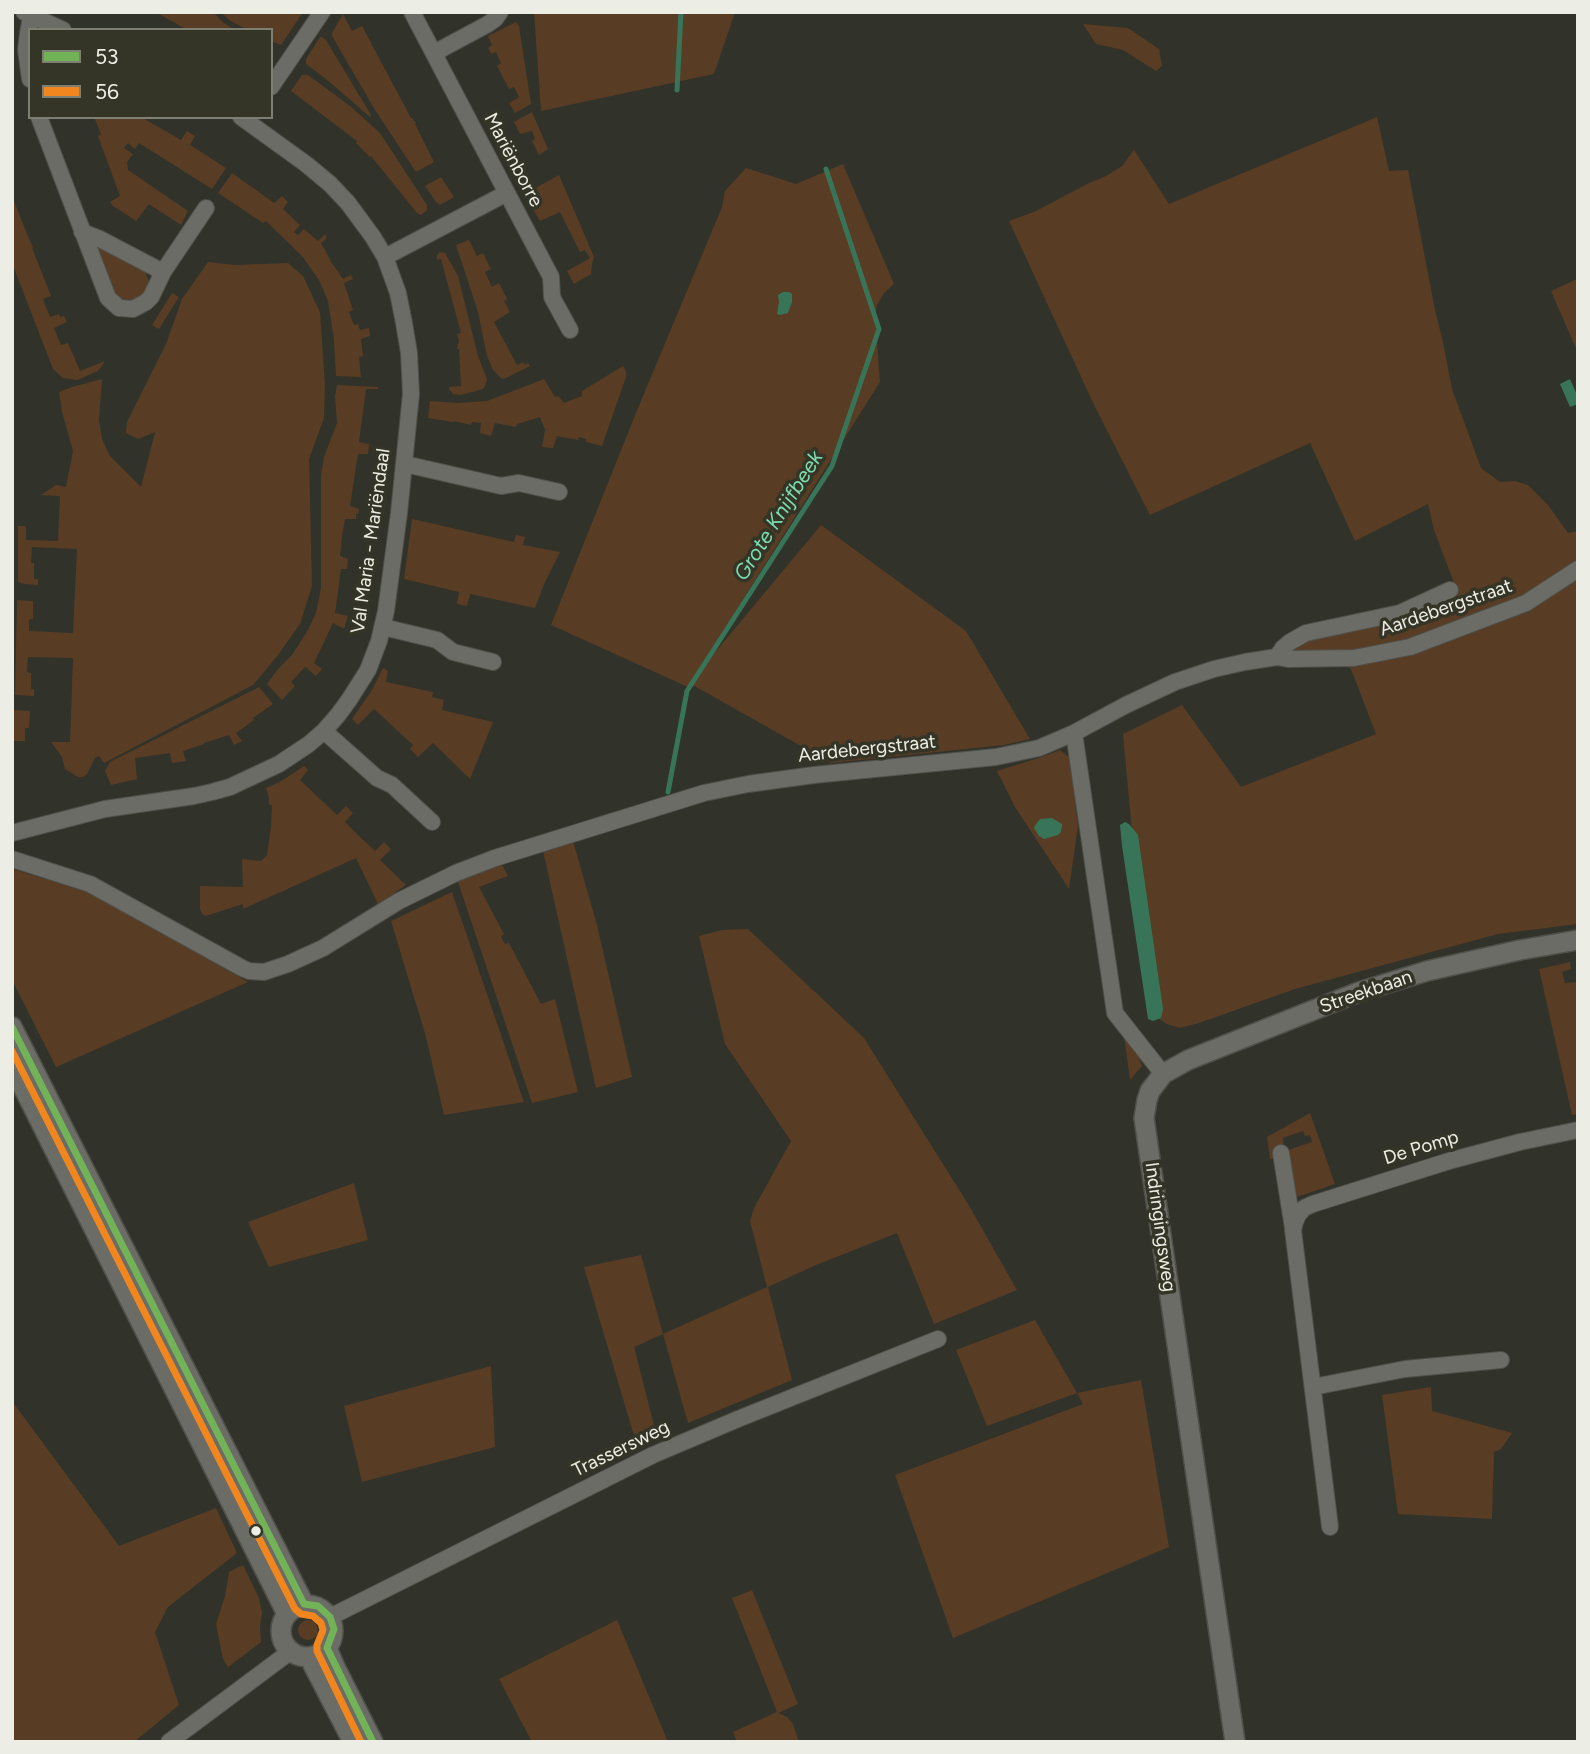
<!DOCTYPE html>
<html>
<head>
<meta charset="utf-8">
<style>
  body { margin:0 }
  #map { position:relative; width:1590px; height:1754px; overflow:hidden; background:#31322a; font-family:Figtree,sans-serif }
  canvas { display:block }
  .frame { position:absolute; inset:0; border:14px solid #ecede4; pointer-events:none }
  .legend { position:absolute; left:28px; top:28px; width:245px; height:91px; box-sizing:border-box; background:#343527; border:2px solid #7e7f73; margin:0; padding:9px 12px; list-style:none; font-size:21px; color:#ecede4 }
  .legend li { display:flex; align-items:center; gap:14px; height:35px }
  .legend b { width:35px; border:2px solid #7e7f73 }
</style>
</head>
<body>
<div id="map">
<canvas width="1590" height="1754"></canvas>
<div class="frame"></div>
<ul class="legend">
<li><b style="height:9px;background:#72b358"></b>53</li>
<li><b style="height:9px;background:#f1861f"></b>56</li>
</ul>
</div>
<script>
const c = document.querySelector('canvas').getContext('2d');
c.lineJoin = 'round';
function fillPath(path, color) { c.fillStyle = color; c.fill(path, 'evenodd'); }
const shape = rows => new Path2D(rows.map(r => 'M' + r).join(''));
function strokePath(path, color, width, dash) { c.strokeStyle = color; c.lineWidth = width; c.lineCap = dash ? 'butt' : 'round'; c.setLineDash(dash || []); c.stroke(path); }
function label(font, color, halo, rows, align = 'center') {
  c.font = font + ' Figtree,sans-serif'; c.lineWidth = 7; c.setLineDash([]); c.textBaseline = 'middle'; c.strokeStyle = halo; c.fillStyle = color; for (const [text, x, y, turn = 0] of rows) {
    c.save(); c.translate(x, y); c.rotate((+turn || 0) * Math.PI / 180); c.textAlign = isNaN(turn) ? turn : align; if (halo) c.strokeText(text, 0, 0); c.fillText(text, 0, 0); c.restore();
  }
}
fillPath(shape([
  [155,12,213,12,224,23,235,30,188,30],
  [221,12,303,12,281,45,271,41,271,30,248,30,229,20],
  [534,12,735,12,714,74,541,111],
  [343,14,352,31,362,26,411,118,412,118,416,123,415,124,434,162,416,172,375,110,332,36,332,33],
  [516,22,519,26,531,104,515,113,509,103,519,97,514,87,509,89,497,66,501,63,496,52,491,54,488,48,492,45,488,36],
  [1083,24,1128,28,1159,49,1162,66,1156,71,1123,50,1096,44],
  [320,37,322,37,326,40,371,115,370,117,326,79,306,64,306,59],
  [302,75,308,75,350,106,380,133,427,205,427,210,421,215,417,213,371,156,370,157,356,143,357,141,291,91],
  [532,112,548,149,539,155,532,141,535,139,532,131,520,134,514,122],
  [94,117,141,117,181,140,187,131,195,136,190,145,226,168,212,189,139,143,135,149,128,143,124,148,133,154,127,162,128,170,188,211,181,225,149,204,136,221,113,206,110,202,120,196,98,136,101,134],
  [1377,117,1389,171,1408,170,1435,310,1443,342,1452,389,1481,468,1500,482,1515,481,1528,485,1548,505,1568,533,1578,531,1578,924,1498,934,1295,989,1199,1023,1180,1028,1167,1024,1155,1016,1148,1005,1123,734,1182,705,1241,787,1376,734,1351,669,1328,655,1288,655,1299,642,1433,603,1441,620,1444,610,1453,601,1457,591,1434,530,1428,504,1355,541,1310,443,1150,515,1095,407,1009,221,1036,211,1089,183,1106,176,1122,166,1134,150,1169,204],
  [843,164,894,284,884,293,877,305,875,316,880,382,692,680,821,525,966,631,1030,739,1004,745,831,763,691,684,690,688,551,625,638,408,722,207,725,191,746,168,796,184],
  [232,173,274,203,282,196,288,202,283,209,300,225,294,232,298,235,304,229,318,241,325,234,327,238,321,243,332,263,343,279,351,275,353,279,344,283,353,310,349,312,354,325,358,324,360,330,369,328,370,336,361,339,363,356,359,357,361,377,336,376,334,340,328,301,319,280,302,256,266,221,263,223,218,193],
  [559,175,594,257,592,264,591,274,574,284,567,271,590,258,585,250,580,252,560,212,540,221,532,207,540,203,532,190],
  [441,177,454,197,440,205,436,202,425,186],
  [12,196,29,239,33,247,32,248,51,296,43,299,50,317,59,314,60,317,64,316,67,322,54,328,61,345,68,343,80,371,105,361,98,371,77,380,63,378,53,369,12,263],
  [469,240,477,256,483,253,491,269,485,272,492,287,499,283,507,299,504,301,510,312,494,322,517,365,523,362,525,365,528,363,530,366,504,379,501,378,493,370,487,356,478,312,456,245],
  [99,245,144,270,149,281,146,292,141,297,129,302,122,301,114,295,96,249],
  [440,252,445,253,458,276,478,356,487,379,485,386,483,389,461,395,453,394,449,389,449,387,461,386,459,349,457,349,459,341,457,334,461,333,441,259,437,260,437,255],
  [208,262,235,265,288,263,303,276,320,312,325,385,324,418,309,459,312,586,300,624,278,655,253,685,104,763,99,756,95,758,87,774,83,777,78,777,65,769,62,757,51,742,70,742,73,658,28,657,27,672,31,673,31,689,34,689,34,696,15,695,17,600,33,601,33,619,29,619,29,631,73,633,77,549,32,547,31,563,34,563,34,579,38,579,38,585,24,584,18,582,18,526,26,526,26,540,58,541,60,496,41,495,56,485,66,487,73,451,62,412,59,392,72,387,102,379,99,420,102,439,110,456,141,487,155,432,138,439,126,433,127,422,166,344,182,299],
  [1577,279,1578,280,1578,353,1551,291],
  [172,293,179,297,159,329,152,325],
  [623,366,626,372,626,377,602,446,586,442,586,439,579,437,578,440,557,436,553,448,542,447,545,430,540,417,517,424,516,427,495,423,491,436,480,433,481,423,472,422,471,425,454,421,453,422,428,418,430,401,458,403,487,401,544,379,555,397,558,396,564,403,582,396,582,391],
  [337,385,378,387,378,389,366,389,359,442,369,444,368,454,358,454,350,506,359,509,358,514,356,514,356,519,345,519,342,536,340,556,348,559,347,569,341,569,335,613,348,616,344,629,333,623,314,663,322,669,316,676,305,667,291,682,295,686,282,700,267,684,278,669,292,655,308,630,316,613,321,588,321,475,324,457,337,423,335,396],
  [412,519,514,542,516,535,525,537,523,545,560,552,545,582,535,608,470,594,467,606,457,604,459,592,404,579],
  [383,668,388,671,386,682,433,692,432,697,444,700,442,710,493,722,470,779,433,743,418,757,410,749,413,745,374,709,358,725,352,719,372,690],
  [259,687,273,704,253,718,254,720,236,733,242,741,234,745,229,735,204,743,204,744,183,751,186,761,172,763,170,753,135,758,137,779,111,785,105,771,110,762],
  [14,710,30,711,29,728,25,728,25,741,14,741],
  [1060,750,1070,758,1078,826,1069,889,1015,807,997,771,1045,756],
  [304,766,308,770,300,780,337,815,346,806,353,813,345,822,359,836,375,851,384,842,391,849,380,860,406,885,378,904,356,858,243,909,243,904,206,916,202,914,200,909,200,886,243,887,242,859,261,861,267,855,271,827,272,805,269,804,269,798,266,788,280,782],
  [573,841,597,925,632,1077,596,1088,543,851],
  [502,865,508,876,479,887,504,934,501,937,505,944,509,943,541,1004,555,999,578,1092,532,1103,457,879,464,877,466,879,474,874],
  [12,869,88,892,248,982,56,1067,12,980],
  [452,892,524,1102,444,1115,426,1037,391,921],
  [748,929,864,1038,968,1204,1017,1290,934,1324,897,1233,816,1265,768,1287,792,1380,688,1423,663,1334,634,1347,657,1437,637,1446,584,1267,641,1255,663,1334,767,1287,750,1221,754,1208,791,1141,725,1044,699,936,722,930],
  [1570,962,1571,969,1562,972,1565,983,1578,982,1578,1114,1572,1115,1539,969],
  [1124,1035,1138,1055,1142,1066,1130,1080],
  [1310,1113,1335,1184,1294,1198,1288,1150,1312,1142,1310,1135,1305,1136,1303,1131,1283,1138,1284,1151,1278,1158,1270,1159,1267,1137],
  [354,1183,368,1240,269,1267,248,1222],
  [1035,1320,1077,1393,1141,1380,1169,1547,953,1638,895,1475,1083,1404,1077,1393,987,1426,956,1350],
  [491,1366,495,1447,362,1482,344,1406],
  [1431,1387,1432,1411,1512,1433,1501,1449,1494,1452,1492,1519,1398,1514,1382,1395],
  [12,1401,119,1546,216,1508,237,1553,168,1607,155,1632,179,1705,134,1742,12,1742],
  [243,1565,259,1598,262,1613,260,1627,261,1642,228,1667,223,1659,216,1624,225,1596,229,1572],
  [752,1590,798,1704,778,1713,787,1717,793,1724,799,1742,737,1742,733,1732,777,1712,732,1598],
  [617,1620,668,1742,532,1742,499,1679],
  '298 1630a10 10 0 1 1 20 0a10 10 0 1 1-20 0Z'
]), '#583d24');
fillPath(shape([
  [783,292,789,292,792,294,792,302,788,313,780,315,777,314,779,302,778,295],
  [1570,379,1578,397,1578,404,1570,407,1560,384],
  [1052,818,1062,824,1061,832,1058,835,1044,839,1039,836,1034,828,1036,824,1040,819],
  [1125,822,1129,824,1138,835,1163,1009,1161,1018,1153,1021,1148,1019,1122,846,1120,825]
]), '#387458');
strokePath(shape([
  [677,90,681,12],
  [668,792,687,691,832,466,879,329,826,169]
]), '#387458', 5);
const minor = shape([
  [24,12,63,30],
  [412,12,551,277,552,297,570,330],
  [434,53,488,24,495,19,500,12],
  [30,79,26,50,28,33,31,17],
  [271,87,322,12],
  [39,117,108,298,119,308,133,309,146,302,151,297,163,272,206,208],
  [82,232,100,239,163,272],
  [385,257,507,193],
  [405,464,501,486,519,483,559,492],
  [383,627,437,640,453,652,493,662],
  [1277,657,1283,648,1290,642,1306,633,1400,613,1450,590],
  [324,731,377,778,392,785,432,822],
  [1074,733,1115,1013,1163,1074],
  [12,833,105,809,194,796,212,792,230,787,279,764,309,744,324,731,338,715,349,700,368,670,379,641,386,611,399,513,411,394,409,353,404,323,398,293,385,257,373,237,348,203,330,184,306,164,241,117],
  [12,859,90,884,242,968,249,971,264,972,288,964,323,948,399,901,456,873,495,858,704,793,748,784,814,775,996,757,1039,748,1074,733,1126,705,1175,682,1214,669,1245,662,1277,657,1288,659,1354,658,1410,647,1526,603,1578,569],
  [1281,1153,1293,1228],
  [1313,1387,1405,1369,1501,1360],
  [1330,1527,1293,1230,1295,1222,1298,1215,1304,1208,1313,1204,1449,1161,1520,1142,1578,1130],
  [330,1617,653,1455,738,1419,938,1339],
  [169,1742,291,1651]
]);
const tertiary = shape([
  [12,1027,304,1604],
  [12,1065,287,1614],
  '281 1631a26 26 0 1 1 52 0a26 26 0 1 1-52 0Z',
  [327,1648,335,1667,373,1742],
  [309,1657,353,1742],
  [1235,1742,1144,1118,1147,1100,1150,1091,1163,1074,1188,1060,1359,992,1427,971,1520,950,1578,940]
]);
strokePath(minor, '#4f504a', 18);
strokePath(tertiary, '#4f504a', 22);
strokePath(minor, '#6c6c66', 16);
strokePath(tertiary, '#6c6c66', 19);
strokePath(shape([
  [12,1027,304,1604,318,1606,330,1617,334,1629,327,1648,373,1742]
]), '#72b358', 7);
strokePath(shape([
  [12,1051,295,1609,301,1614,313,1616,321,1623,323,1630,317,1645,317,1651,361,1742]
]), '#f1861f', 7);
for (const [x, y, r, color] of [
  [256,1531,6,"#ecede4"]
]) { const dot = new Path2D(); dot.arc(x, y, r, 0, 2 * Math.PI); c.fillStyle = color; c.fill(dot); strokePath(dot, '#343527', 2.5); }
label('19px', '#ecede4', '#343527', [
  ["Mariënborre",513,160,62],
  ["Val Maria - Mariëndaal",371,541,-82],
  ["Aardebergstraat",1446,608,-19],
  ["Aardebergstraat",867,749,-6],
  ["Streekbaan",1366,992,-19],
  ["De Pomp",1421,1148,-17],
  ["Indringingsweg",1160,1227,82],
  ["Trassersweg",621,1449,-26]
]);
label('italic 21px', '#7cddb0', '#343527', [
  ["Grote Knijfbeek",779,516,-58]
]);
</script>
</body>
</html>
